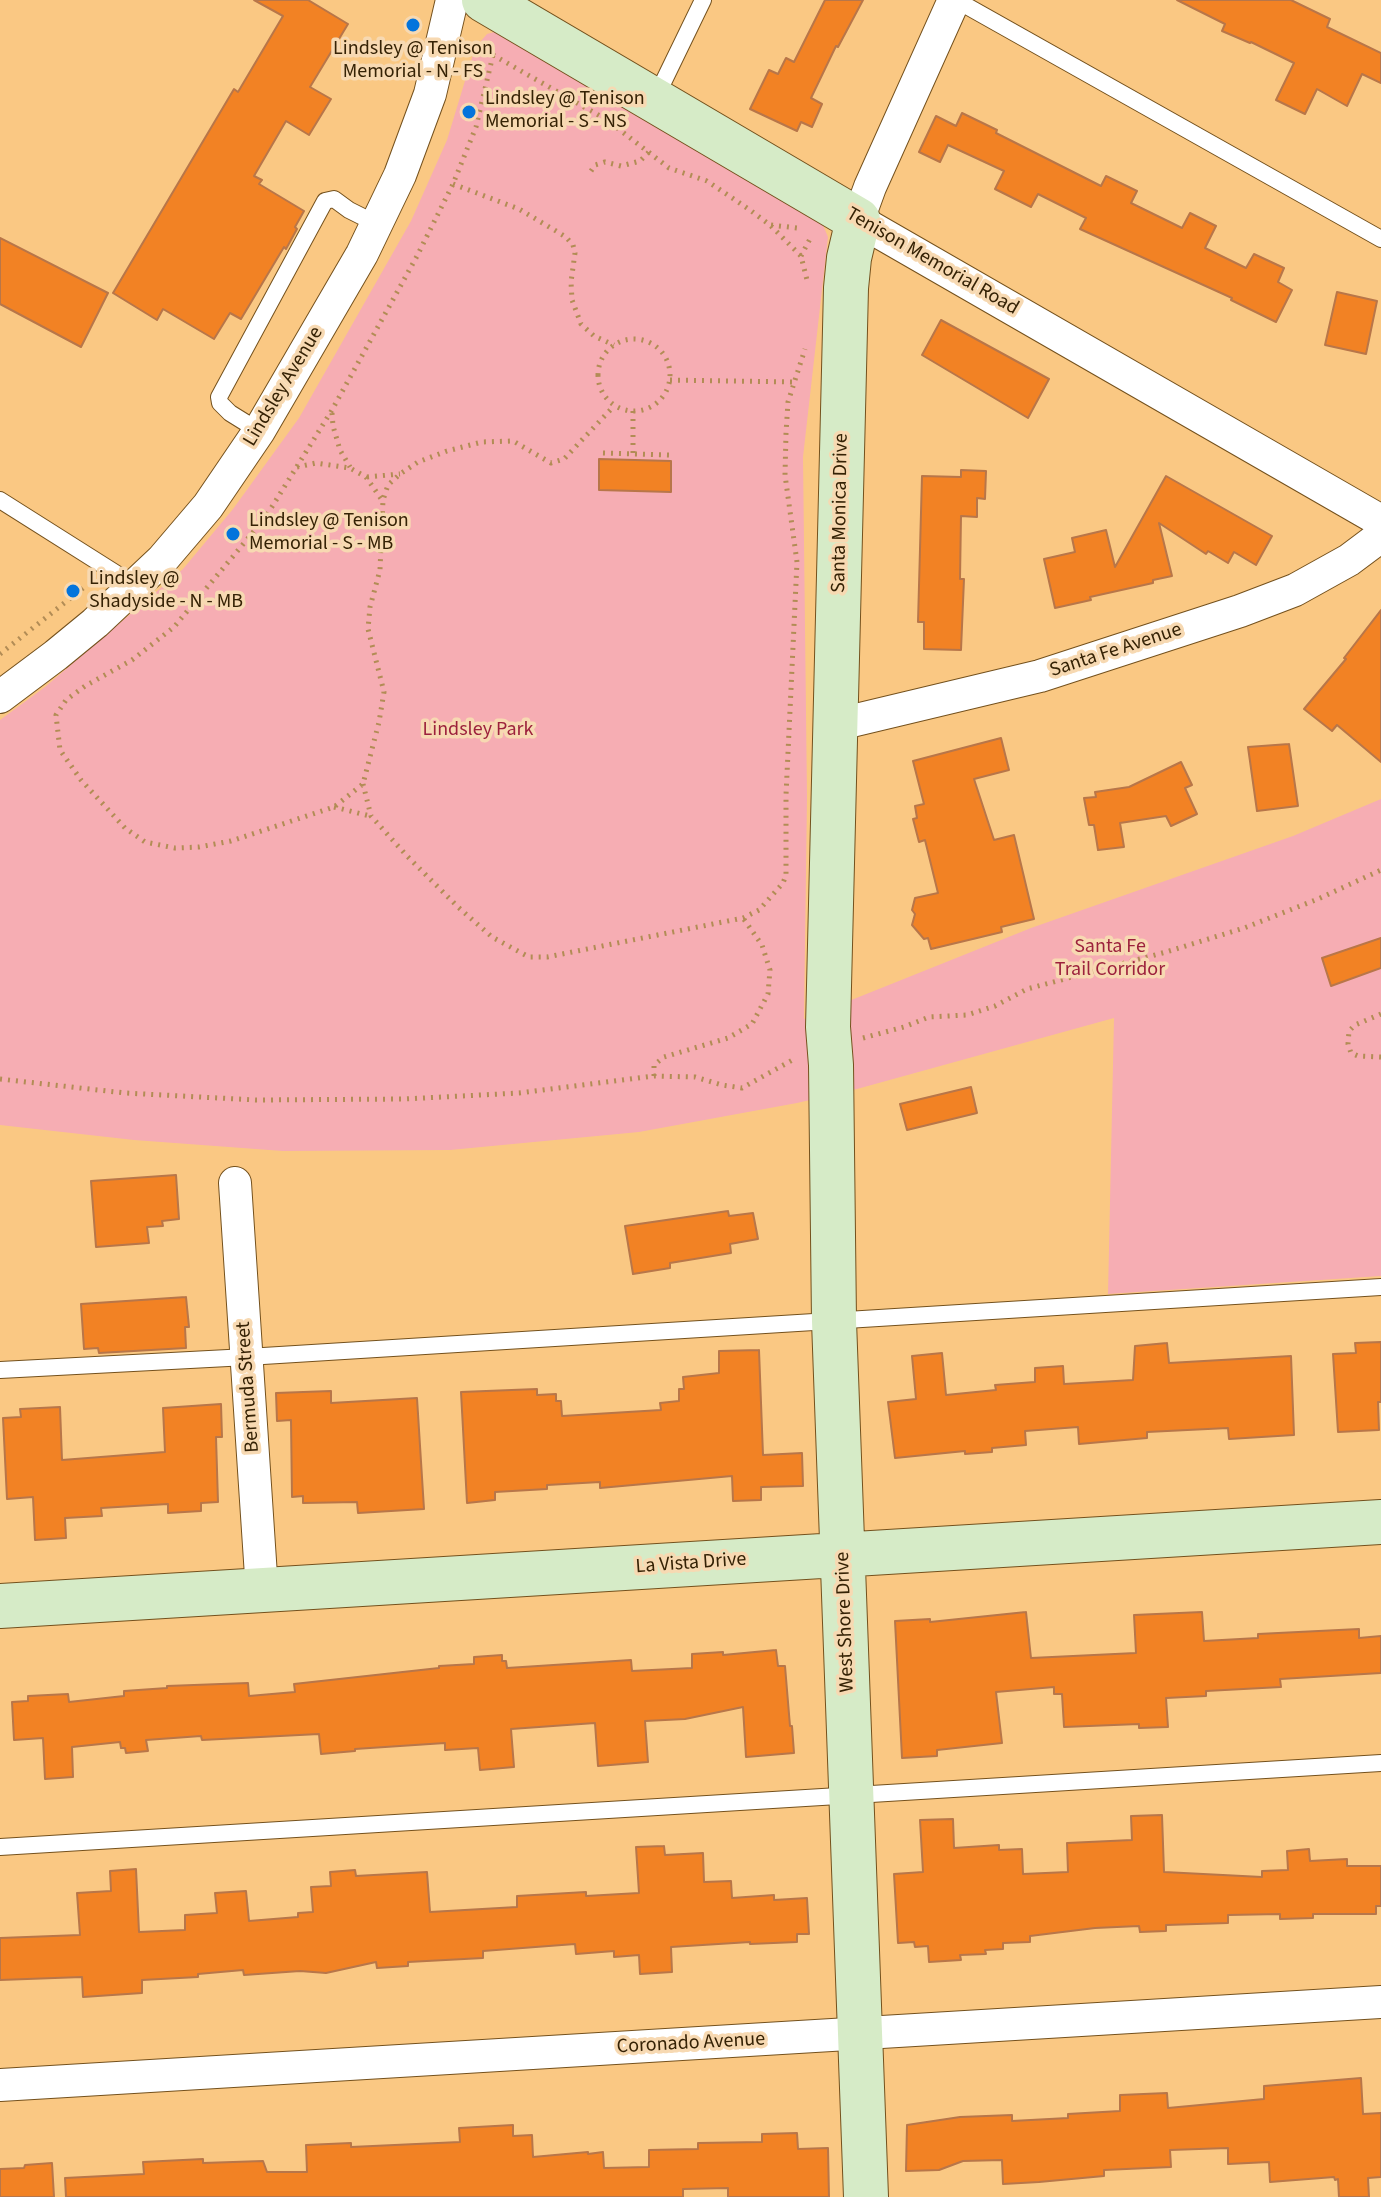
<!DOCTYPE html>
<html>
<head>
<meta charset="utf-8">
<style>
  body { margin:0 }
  canvas { display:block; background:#fac883 }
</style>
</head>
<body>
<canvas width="1381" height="2197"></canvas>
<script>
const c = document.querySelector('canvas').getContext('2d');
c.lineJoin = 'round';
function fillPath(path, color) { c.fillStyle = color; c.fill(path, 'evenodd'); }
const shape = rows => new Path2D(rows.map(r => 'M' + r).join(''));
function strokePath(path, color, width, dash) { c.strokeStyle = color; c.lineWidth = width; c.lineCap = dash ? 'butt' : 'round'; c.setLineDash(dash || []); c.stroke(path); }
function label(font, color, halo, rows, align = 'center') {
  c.font = font + ' "Source Sans 3",sans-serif'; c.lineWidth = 7; c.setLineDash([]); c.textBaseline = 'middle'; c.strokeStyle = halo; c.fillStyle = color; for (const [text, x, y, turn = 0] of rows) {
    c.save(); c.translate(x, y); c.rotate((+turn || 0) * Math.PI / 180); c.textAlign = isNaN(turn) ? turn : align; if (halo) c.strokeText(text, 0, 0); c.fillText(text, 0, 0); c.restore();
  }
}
fillPath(shape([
  [498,31,820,218,828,237,803,457,807,797,804,1019,1031,928,1293,836,1381,799,1381,1276,1108,1294,1114,1018,857,1089,797,1103,639,1132,450,1150,283,1151,134,1140,0,1125,0,720,45,687,183,569,233,509,299,418,411,221,447,140,475,48,487,34]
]), '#f6adb3');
const building = shape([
  [254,0,308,0,348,24,310,87,331,99,309,135,286,121,254,176,262,180,259,184,304,211,295,227,297,229,286,249,284,247,241,319,230,313,214,339,163,309,157,320,113,293,234,89,238,92,283,16,254,0],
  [825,0,863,0,838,47,836,46,811,98,822,104,812,127,801,122,797,131,750,109,769,70,778,74,786,58,794,62,825,0],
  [1177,0,1291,0,1330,19,1327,27,1381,53,1381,83,1362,74,1347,106,1317,89,1305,114,1276,100,1294,63,1251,42,1250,43,1222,31,1225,24,1177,0],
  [962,113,997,130,996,133,1101,186,1106,176,1137,191,1131,203,1182,228,1190,213,1216,226,1205,248,1246,268,1254,254,1284,268,1278,282,1292,290,1276,322,1231,300,1232,298,1080,229,1086,218,1038,194,1031,207,995,189,1004,171,948,145,940,162,919,152,936,116,956,126,962,113],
  [0,238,108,293,81,347,0,304,0,238],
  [1337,292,1377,301,1366,354,1325,345,1337,292],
  [941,320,1049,379,1028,418,922,355,941,320],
  [599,459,671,461,671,492,599,490,599,459],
  [961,470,986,471,985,499,977,498,977,517,961,516,960,579,964,579,961,650,924,649,924,622,918,622,922,476,961,477,961,470],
  [1166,476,1272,536,1256,565,1234,552,1228,563,1208,551,1206,554,1159,523,1172,576,1153,580,1153,583,1090,597,1091,600,1055,608,1044,559,1075,552,1072,538,1106,530,1115,567,1166,476],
  [1381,610,1381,762,1337,725,1332,731,1304,709,1346,659,1344,658,1381,610],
  [1001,738,1009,770,974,779,994,840,1014,835,1034,919,1001,927,1002,932,931,949,928,938,924,939,912,925,915,914,912,910,915,898,938,893,925,840,919,842,913,819,917,818,915,806,924,804,913,761,1001,738],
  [1289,744,1298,806,1257,811,1248,747,1289,744],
  [1181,762,1192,785,1185,788,1197,814,1171,826,1166,816,1120,823,1124,847,1098,850,1094,825,1089,825,1084,798,1096,797,1095,792,1129,787,1181,762],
  [1381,938,1381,968,1331,986,1322,958,1381,938],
  [971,1087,977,1113,907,1130,900,1104,971,1087],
  [176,1175,179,1219,162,1221,163,1226,147,1227,149,1243,96,1247,91,1181,176,1175],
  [728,1211,729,1216,753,1213,758,1239,730,1244,731,1253,670,1263,670,1268,633,1274,625,1226,728,1211],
  [186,1297,189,1327,185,1327,186,1348,99,1353,98,1348,84,1349,81,1304,186,1297],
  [1381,1342,1381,1402,1378,1402,1379,1430,1338,1432,1333,1354,1356,1353,1355,1343,1381,1342],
  [1167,1343,1169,1363,1291,1356,1294,1435,1229,1439,1228,1428,1147,1432,1147,1438,1079,1444,1078,1427,1025,1431,1026,1445,992,1448,992,1452,965,1454,965,1451,895,1458,888,1402,916,1399,912,1356,942,1353,946,1395,996,1390,995,1385,1035,1382,1035,1368,1063,1366,1064,1384,1133,1380,1135,1346,1167,1343],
  [759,1350,763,1455,802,1453,803,1486,761,1487,761,1500,733,1501,732,1476,600,1488,600,1482,547,1485,547,1489,495,1492,495,1500,467,1503,461,1392,537,1389,537,1395,556,1394,556,1401,561,1401,562,1416,661,1410,660,1403,679,1401,679,1389,684,1389,683,1377,719,1373,719,1351,759,1350],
  [331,1391,331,1403,417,1398,424,1509,358,1513,357,1502,303,1503,303,1496,292,1497,291,1420,277,1421,276,1393,331,1391],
  [221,1404,222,1437,216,1437,218,1502,201,1503,201,1511,168,1513,168,1504,101,1508,102,1516,65,1518,66,1538,35,1540,33,1497,7,1499,3,1418,21,1417,20,1409,60,1407,62,1460,165,1452,163,1408,221,1404],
  [1026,1612,1031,1658,1136,1653,1134,1615,1202,1612,1204,1641,1258,1638,1258,1634,1359,1629,1359,1638,1381,1636,1381,1673,1280,1679,1281,1687,1206,1691,1206,1696,1166,1698,1168,1727,1139,1728,1139,1724,1064,1727,1062,1694,1054,1694,1054,1687,996,1692,1002,1743,937,1750,937,1756,902,1758,895,1621,930,1619,930,1622,1026,1612],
  [776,1650,778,1666,785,1666,790,1726,792,1726,794,1753,746,1757,743,1707,685,1719,645,1721,648,1762,598,1766,595,1723,511,1729,514,1767,480,1770,478,1748,445,1750,445,1743,355,1749,355,1751,321,1754,319,1734,202,1740,201,1736,146,1740,148,1751,126,1753,125,1748,121,1748,120,1742,72,1747,73,1777,45,1779,43,1738,14,1740,12,1702,28,1701,28,1696,68,1694,69,1702,124,1696,124,1691,167,1688,167,1686,248,1683,249,1696,295,1692,294,1684,439,1668,439,1666,474,1664,474,1657,502,1655,502,1661,506,1661,507,1668,631,1660,632,1671,692,1668,692,1654,723,1652,723,1655,776,1650],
  [1162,1815,1164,1872,1262,1877,1262,1871,1288,1870,1287,1851,1309,1849,1310,1861,1347,1859,1347,1866,1381,1866,1381,1906,1376,1906,1376,1914,1313,1914,1313,1918,1280,1919,1280,1914,1228,1915,1228,1923,1166,1925,1166,1931,1140,1932,1139,1926,1095,1928,1030,1936,1030,1942,1003,1943,1003,1949,985,1950,986,1954,960,1955,961,1960,929,1962,928,1946,915,1947,914,1942,898,1943,894,1874,923,1872,920,1820,953,1819,954,1848,999,1845,999,1850,1022,1849,1023,1874,1068,1872,1067,1843,1132,1840,1131,1816,1162,1815],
  [664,1846,665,1855,703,1853,704,1882,731,1881,732,1898,774,1895,774,1900,807,1898,809,1934,797,1934,797,1942,750,1944,750,1942,671,1947,672,1972,640,1974,639,1955,614,1957,614,1951,576,1954,575,1944,483,1951,483,1958,408,1962,408,1966,377,1968,376,1962,326,1973,300,1971,244,1975,243,1970,198,1974,198,1977,142,1980,142,1993,83,1997,82,1977,0,1980,0,1938,80,1935,77,1893,111,1891,110,1871,136,1869,139,1932,185,1930,185,1915,217,1913,215,1893,246,1891,249,1921,298,1917,298,1913,313,1912,311,1887,331,1886,330,1872,355,1870,356,1876,427,1872,430,1912,517,1907,517,1896,586,1892,586,1896,639,1893,636,1847,664,1846],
  [1361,2078,1363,2114,1381,2113,1381,2177,1368,2178,1369,2197,1339,2197,1338,2179,1335,2180,1334,2177,1270,2182,1269,2162,1228,2164,1228,2148,1170,2150,1171,2167,1104,2170,1104,2176,1039,2182,1003,2184,1002,2160,963,2161,939,2170,906,2171,907,2125,960,2117,1012,2115,1012,2121,1068,2118,1068,2114,1120,2111,1120,2095,1167,2093,1168,2108,1264,2099,1264,2086,1361,2078],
  [513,2125,513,2136,532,2135,533,2157,588,2152,588,2154,603,2152,604,2168,649,2167,649,2150,698,2149,698,2143,762,2142,762,2134,797,2133,798,2149,828,2148,829,2197,728,2197,728,2188,683,2189,683,2197,66,2197,65,2178,144,2174,143,2162,203,2159,203,2163,263,2161,267,2172,307,2172,306,2145,351,2143,351,2147,460,2142,459,2128,513,2125],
  [52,2163,54,2197,0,2197,0,2169,24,2168,25,2165,52,2163]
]);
fillPath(building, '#f28224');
strokePath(building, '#b87649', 2);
const lane = shape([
  [956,0,1381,239],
  [655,99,703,0],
  [259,431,230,413,220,403,219,397,325,201,334,199,349,210,377,224],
  [0,500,136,586],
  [0,1370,247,1357,1381,1287],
  [0,1847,1381,1763]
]);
const street = shape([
  [954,0,870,187,858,220,1381,521],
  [0,697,56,655,95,623,162,560,208,506,259,431,362,254,400,175,430,94,452,0],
  [835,725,1040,676,1240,611,1295,590,1349,560,1381,536],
  [235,1183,262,1591],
  [0,2085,1381,2002]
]);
const secondary = shape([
  [484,0,858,220,849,258,846,288,828,1027,831,1065,834,1321,866,2197],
  [0,1606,1381,1522]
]);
strokePath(lane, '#74511d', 18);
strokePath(street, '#74511d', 34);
strokePath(secondary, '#74511d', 46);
strokePath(shape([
  [482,44,493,55,476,127,453,184,417,256,332,410,265,518,174,627,132,660,85,686,66,700,56,715,60,750,81,780,125,828,145,842,175,848,199,847,231,841,334,807,363,784,379,722,384,692,368,629,370,607,380,570,383,500,388,485,400,474,418,462,447,451,482,442,513,441,551,463,564,459,614,406],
  [493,55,607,120,669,168,707,181,750,210,770,225,801,256,808,284],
  [591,171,595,165,605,162,621,166,640,161,649,152],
  [453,184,519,209,566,237,573,245,575,253,571,282,572,300,581,324,594,336,614,345],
  [771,225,797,228],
  [801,256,812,235],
  '598 375a36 36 0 1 1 72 0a36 36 0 1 1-72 0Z',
  [670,380,796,382],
  [633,411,633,454],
  [332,413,333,426,340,450,350,467],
  [603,453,671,455],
  [297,467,316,463,350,468,366,477,382,500],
  [367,477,400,474],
  [0,654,87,585],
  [363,784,371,816,407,856,458,907,492,937,529,957,547,957,743,918,759,910,783,883,786,875,786,795,797,562,785,475,786,433,788,402,805,349],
  [334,807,370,816],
  [1381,1014,1355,1025,1349,1031,1348,1044,1351,1053,1358,1056,1381,1057],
  [863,1038,904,1027,929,1017,967,1015,995,1006,1027,989,1166,952,1244,928,1318,899,1381,870],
  [654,1076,654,1065,664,1057,728,1038,752,1024,768,994,770,970,762,945,743,918],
  [0,1079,125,1093,256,1100,404,1099,519,1093,654,1076,695,1077,722,1085,742,1088,796,1058]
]), '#b28c55', 5, [2, 6]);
strokePath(lane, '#fff', 16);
strokePath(street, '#fff', 32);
strokePath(secondary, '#d6ebc7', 44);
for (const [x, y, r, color] of [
  [413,25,8,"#0274dc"],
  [469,112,8,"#0274dc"],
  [233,534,8,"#0274dc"],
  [73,591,8,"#0274dc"]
]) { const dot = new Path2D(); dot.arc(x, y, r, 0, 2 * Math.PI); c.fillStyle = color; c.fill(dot); strokePath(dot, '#f7d9b2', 3); }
label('20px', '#352205', '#f7d9b2', [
  ["Lindsley @ Tenison",413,50,"center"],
  ["Memorial - N - FS",413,73,"center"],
  ["Lindsley @ Tenison",485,100],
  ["Memorial - S - NS",485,123],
  ["Lindsley @ Tenison",249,522],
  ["Memorial - S - MB",249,545],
  ["Lindsley @",89,580],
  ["Shadyside - N - MB",89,603]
], 'left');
label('20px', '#352205', '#f7d9b2', [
  ["Tenison Memorial Road",932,262,30],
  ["Lindsley Avenue",284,387,-59],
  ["Santa Monica Drive",841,513,-89],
  ["Santa Fe Avenue",1116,651,-18],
  ["Bermuda Street",249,1387,-94],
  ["La Vista Drive",691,1564,-4],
  ["West Shore Drive",846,1622,-92],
  ["Coronado Avenue",691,2044,-3]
]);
label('20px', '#9c213c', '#f7d9b2', [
  ["Lindsley Park",478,731],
  ["Santa Fe",1110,948],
  ["Trail Corridor",1110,971]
]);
</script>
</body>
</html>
